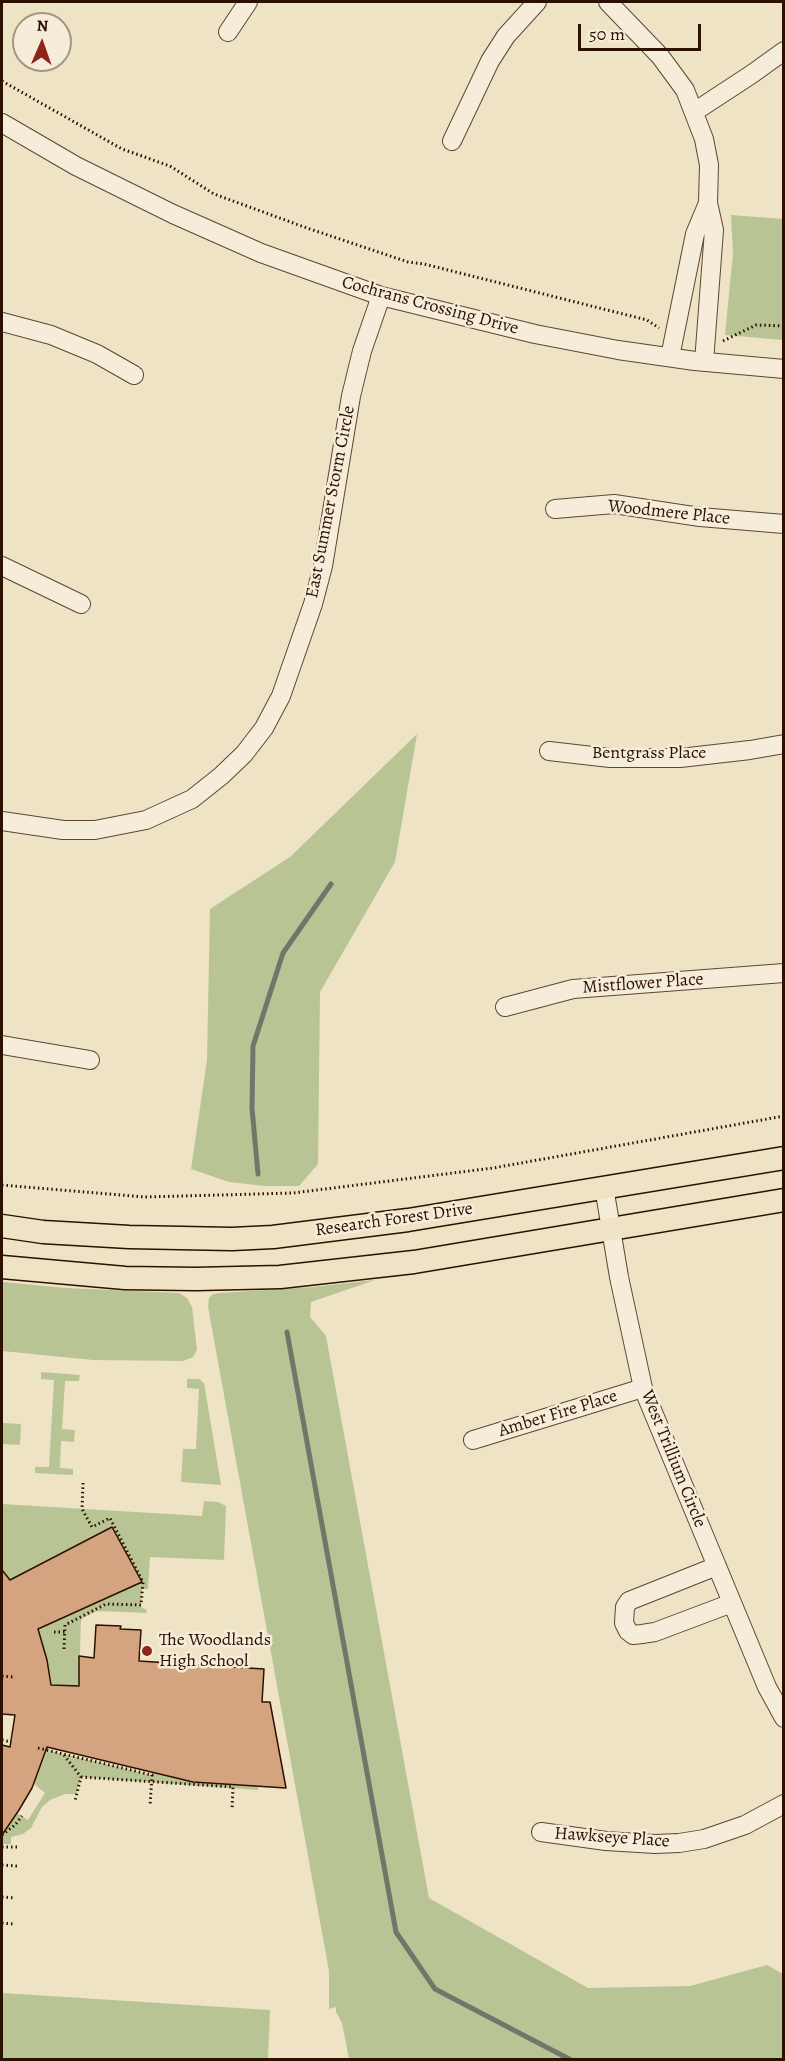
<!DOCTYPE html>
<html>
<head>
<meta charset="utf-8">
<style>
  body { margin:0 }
  #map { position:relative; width:785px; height:2061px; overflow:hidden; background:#efe3c6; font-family:Alegreya,serif }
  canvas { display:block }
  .frame { position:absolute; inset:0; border:3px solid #2c1000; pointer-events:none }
  .north { position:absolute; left:12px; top:12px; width:60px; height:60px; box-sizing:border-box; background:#f5edda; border:2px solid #a59583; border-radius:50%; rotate:2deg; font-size:16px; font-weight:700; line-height:24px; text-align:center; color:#2c1000 }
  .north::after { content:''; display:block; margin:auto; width:21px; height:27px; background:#8f2418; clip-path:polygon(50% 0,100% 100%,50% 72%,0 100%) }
  .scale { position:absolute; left:578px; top:24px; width:123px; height:27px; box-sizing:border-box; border:3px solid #2c1000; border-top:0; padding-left:8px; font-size:18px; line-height:21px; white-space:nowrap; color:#2c1000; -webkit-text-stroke:4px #f5edda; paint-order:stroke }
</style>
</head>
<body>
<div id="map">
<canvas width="785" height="2061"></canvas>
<div class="frame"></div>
<div class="north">N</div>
<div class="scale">50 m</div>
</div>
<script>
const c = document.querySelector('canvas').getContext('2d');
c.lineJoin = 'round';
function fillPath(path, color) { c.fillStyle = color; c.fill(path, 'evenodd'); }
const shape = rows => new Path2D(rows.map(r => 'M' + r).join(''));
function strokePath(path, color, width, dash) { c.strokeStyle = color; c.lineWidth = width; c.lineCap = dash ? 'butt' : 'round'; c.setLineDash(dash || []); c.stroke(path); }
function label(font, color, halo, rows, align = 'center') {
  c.font = font + ' Alegreya,serif'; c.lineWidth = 5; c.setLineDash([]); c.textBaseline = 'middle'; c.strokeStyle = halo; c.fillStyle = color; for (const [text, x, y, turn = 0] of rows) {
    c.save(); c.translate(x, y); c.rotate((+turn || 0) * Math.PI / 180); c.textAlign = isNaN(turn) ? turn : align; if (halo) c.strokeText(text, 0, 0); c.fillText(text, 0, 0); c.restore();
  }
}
fillPath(shape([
  [731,215,783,219,783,340,725,335,733,253],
  [417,734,395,862,320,992,318,1164,299,1186,266,1186,229,1182,191,1169,207,1060,210,909,290,857],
  [375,1280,311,1302,310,1317,326,1336,429,1898,588,1988,690,1986,767,1965,783,1974,783,2059,349,2059,342,2023,336,2012,336,2007,329,2009,329,1971,208,1307,209,1298,213,1294,219,1293,313,1287],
  [2,1282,66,1288,179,1293,187,1298,192,1307,197,1350,193,1357,183,1361,93,1360,2,1351],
  [41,1372,80,1375,79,1381,65,1381,62,1429,75,1430,74,1442,61,1441,60,1468,73,1469,73,1475,35,1473,35,1467,49,1467,54,1380,41,1379],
  [187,1379,199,1379,204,1383,221,1485,181,1482,183,1449,196,1449,199,1389,187,1388],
  [2,1423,21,1424,20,1445,2,1444],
  [204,1501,218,1502,226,1506,224,1560,150,1557,148,1589,142,1589,141,1605,142,1608,146,1609,147,1613,97,1611,81,1619,79,1686,51,1685,47,1660,38,1629,141,1582,111,1527,24,1572,15,1587,2,1570,2,1504,202,1516],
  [46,1750,151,1775,152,1771,254,1786,258,1787,258,1790,81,1777,76,1794,65,1794,50,1800,42,1807,31,1828,23,1834,11,1837,11,1844,2,1844,2,1833,17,1813,28,1820,45,1793,34,1784],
  [2,1993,270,2010,268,2059,2,2059]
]), '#b9c495');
strokePath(shape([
  [258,1174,252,1108,253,1046,283,953,331,884],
  [287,1332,396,1932,435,1989,571,2060]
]), '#6e786a', 5);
const building = shape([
  [112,1527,142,1582,38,1629,47,1660,51,1685,79,1686,79,1656,94,1658,96,1625,121,1626,120,1629,141,1630,139,1661,264,1669,262,1702,270,1702,286,1788,193,1782,47,1747,32,1788,19,1810,2,1835,2,1745,10,1747,15,1715,2,1714,2,1570,10,1580,112,1527]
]);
fillPath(building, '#d3a47f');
strokePath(building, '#2c1000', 1.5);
const minor = shape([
  [608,2,660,56,685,90,704,139,709,165,708,203,714,230,704,362],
  [228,32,248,2],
  [694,112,752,74,784,51],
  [2,123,76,166,173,214,261,253,381,296,535,334,618,350,695,361,784,369],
  [452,141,490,61,506,36,537,2],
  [2,322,51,335,97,354,134,375],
  [670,357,695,234,708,203],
  [555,509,614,504,700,517,784,524],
  [2,566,81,604],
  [549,751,610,758,680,758,750,750,784,744],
  [2,821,63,830,95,830,146,820,192,799,221,776,244,754,264,728,281,696,313,604,323,566,351,396,362,351,381,296],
  [505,1007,573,989,784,973],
  [2,1045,90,1060],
  [604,1187,619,1277,643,1388,767,1687,784,1718],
  [473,1440,643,1388],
  [717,1566,629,1601,625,1607,624,1623,628,1631,633,1635,642,1634,655,1632,732,1603],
  [541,1832,606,1841,655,1844,679,1843,704,1839,745,1825,784,1804]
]);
const major = shape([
  [2,1226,43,1232,129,1237,232,1239,273,1237,408,1220,784,1158],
  [2,1267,125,1278,196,1279,280,1277,414,1262,784,1200]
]);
strokePath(minor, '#5d4532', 20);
strokePath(major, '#2c1000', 25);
strokePath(shape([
  [2,81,122,149,170,166,214,194,307,228,408,262,424,264,647,320,659,328],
  [723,341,756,325,784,326],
  [2,1185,145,1197,293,1193,493,1168,784,1116],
  [54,1632,65,1632],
  [64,1649,65,1625,106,1604,141,1605,143,1582,110,1518,92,1527,82,1509,83,1483],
  [2,1676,13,1677],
  [2,1740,11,1742],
  [38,1748,152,1775,150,1806],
  [64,1755,81,1777,75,1801],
  [81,1777,233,1787,232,1810],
  [2,1835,15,1825,22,1816],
  [2,1847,18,1847],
  [2,1865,17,1866],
  [2,1897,15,1898],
  [2,1923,13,1924]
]), '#2c1000', 3, [1.5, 3]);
strokePath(minor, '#f5edda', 18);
strokePath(major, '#efe3c6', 22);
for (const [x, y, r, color] of [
  [147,1651,6,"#8f2418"]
]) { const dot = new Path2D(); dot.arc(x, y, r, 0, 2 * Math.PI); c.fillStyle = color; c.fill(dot); strokePath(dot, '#f5edda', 2); }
label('18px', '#2c1000', '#f5edda', [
  ["Cochrans Crossing Drive",430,306,15],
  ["East Summer Storm Circle",331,502,-79],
  ["Woodmere Place",669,513,6],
  ["Bentgrass Place",649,754],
  ["Mistflower Place",643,984,-4],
  ["Research Forest Drive",394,1220,-8],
  ["Amber Fire Place",558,1414,-17],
  ["West Trillium Circle",673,1459,68],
  ["Hawkseye Place",612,1838,4]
]);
label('18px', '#2c1000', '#f5edda', [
  ["The Woodlands",159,1641],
  ["High School",159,1662]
], 'left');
</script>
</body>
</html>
